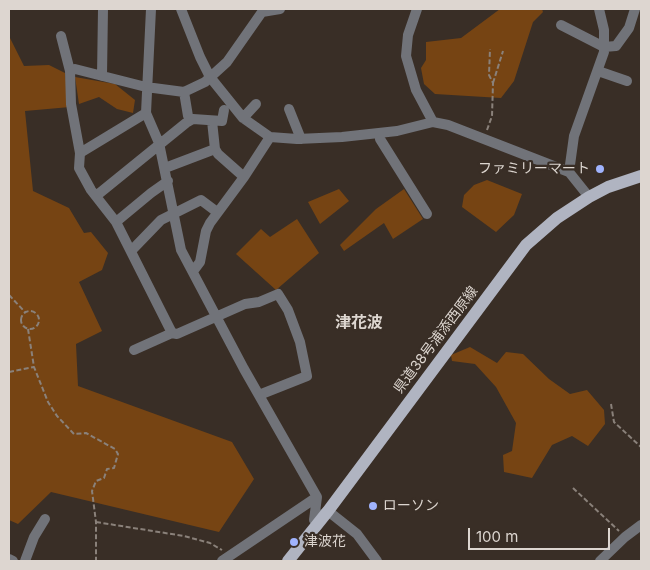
<!DOCTYPE html>
<html>
<head>
<meta charset="utf-8">
<style>
  body { margin:0 }
  #map { position:relative; width:650px; height:570px; overflow:hidden; background:#392e26; font-family:Inter,sans-serif }
  canvas { display:block }
  .frame { position:absolute; inset:0; border:10px solid #ddd6d0; pointer-events:none }
  .scale { position:absolute; left:468px; top:528px; width:142px; height:22px; box-sizing:border-box; border:2px solid #ddd6d0; border-top:0; padding-left:6px; font-size:15px; line-height:18px; white-space:nowrap; color:#ddd6d0; -webkit-text-stroke:4px #392e26; paint-order:stroke }
</style>
</head>
<body>
<div id="map">
<canvas width="650" height="570"></canvas>
<div class="frame"></div>
<div class="scale">100 m</div>
</div>
<script>
const c = document.querySelector('canvas').getContext('2d');
c.lineJoin = 'round';
function fillPath(path, color) { c.fillStyle = color; c.fill(path, 'evenodd'); }
const shape = rows => new Path2D(rows.map(r => 'M' + r).join(''));
function strokePath(path, color, width, dash) { c.strokeStyle = color; c.lineWidth = width; c.lineCap = dash ? 'butt' : 'round'; c.setLineDash(dash || []); c.stroke(path); }
function label(font, color, halo, rows, align = 'center') {
  c.font = font + ' Inter,"Noto Sans JP",sans-serif'; c.lineWidth = 4.5; c.setLineDash([]); c.textBaseline = 'middle'; c.strokeStyle = halo; c.fillStyle = color; for (const [text, x, y, turn = 0] of rows) {
    c.save(); c.translate(x, y); c.rotate((+turn || 0) * Math.PI / 180); c.textAlign = isNaN(turn) ? turn : align; if (halo) c.strokeText(text, 0, 0); c.fillText(text, 0, 0); c.restore();
  }
}
fillPath(shape([
  [500,9,542,9,543,12,533,22,514,81,501,98,435,94,424,84,421,68,426,60,426,42,461,38],
  [9,36,24,66,49,65,65,73,70,107,25,111,33,191,69,208,84,233,91,232,108,253,102,270,79,282,102,331,76,344,78,386,232,442,254,479,219,532,51,492,18,524,9,520],
  [75,77,115,84,135,100,133,113,117,109,99,97,79,104],
  [487,180,522,194,514,215,496,232,462,207,464,195,474,185],
  [339,189,349,201,320,224,308,202],
  [404,189,423,219,393,239,384,223,344,251,340,245,376,209],
  [297,219,319,253,276,290,236,254,261,229,270,237],
  [470,347,497,363,506,352,523,354,549,379,570,394,587,390,604,410,605,424,588,446,572,436,552,445,532,478,504,472,503,455,512,451,516,423,496,387,475,364,452,361,451,355]
]), '#764413');
strokePath(shape([
  [493,83,503,51],
  [487,130,492,116,493,83,489,75,490,49],
  [9,295,25,312],
  '21 320a9 9 0 1 1 18 0a9 9 0 1 1-18 0Z',
  [28,329,34,367,48,402,57,416,74,434,86,433,115,449,118,454,114,468,107,469,104,478,96,481,92,491,96,522,96,561],
  [9,372,34,367],
  [611,404,614,422,641,447],
  [573,488,619,531],
  [96,522,184,536,210,543,222,550]
]), '#8a817a', 2, [5, 2.5]);
strokePath(shape([
  [151,9,146,113,159,143,181,250,244,369,317,497,314,520,328,511,357,534,377,561],
  [181,9,200,57,210,77,243,118,270,137,297,139,342,137,397,131,433,122,448,125,569,172,589,197],
  [417,9,408,35,406,56,416,90,433,122],
  [561,25,604,47,616,46,629,28,635,9],
  [61,36,70,71,71,104,80,153,79,168,91,190,116,222,172,333,177,334,245,304,259,302,278,294,288,310,300,342,307,376,259,395],
  [70,71,75,69,146,87,184,92,205,82,227,62,262,12,280,9],
  [598,71,627,81],
  [102,76,103,9],
  [184,92,188,116],
  [289,109,301,139],
  [243,118,256,104],
  [212,121,215,149,218,154,244,177],
  [379,133,380,139,427,214],
  [80,153,146,113],
  [165,168,215,149],
  [569,172,574,136,604,52,604,30,599,9],
  [96,196,186,123,193,119,222,121,224,110],
  [116,222,151,193,168,181],
  [132,250,161,220,201,200,217,212],
  [194,270,200,262,206,231,210,223,244,177,270,137],
  [134,350,172,333],
  [9,559,13,561],
  [25,561,34,537,45,519],
  [222,561,317,497],
  [600,561,625,537,641,525]
]), '#717379', 10);
strokePath(shape([
  [288,561,328,511,526,245,557,218,589,197,608,187,641,176]
]), '#b0b4c1', 12);
for (const [x, y, r, color] of [
  [600,169,5,"#a0b3fd"],
  [373,506,5,"#a0b3fd"],
  [294,542,5,"#a0b3fd"]
]) { const dot = new Path2D(); dot.arc(x, y, r, 0, 2 * Math.PI); c.fillStyle = color; c.fill(dot); strokePath(dot, '#392e26', 2); }
label('14px', '#ddd6d0', '#392e26', [
  ["ファミリーマート",590,169,"right"],
  ["ローソン",383,506],
  ["津波花",304,542]
], 'left');
label('14px', '#ddd6d0', '#392e26', [
  ["県道38号浦添西原線",436,340,-53]
]);
label('bold 16px', '#ddd6d0', '#392e26', [
  ["津花波",359,323]
]);
</script>
</body>
</html>
